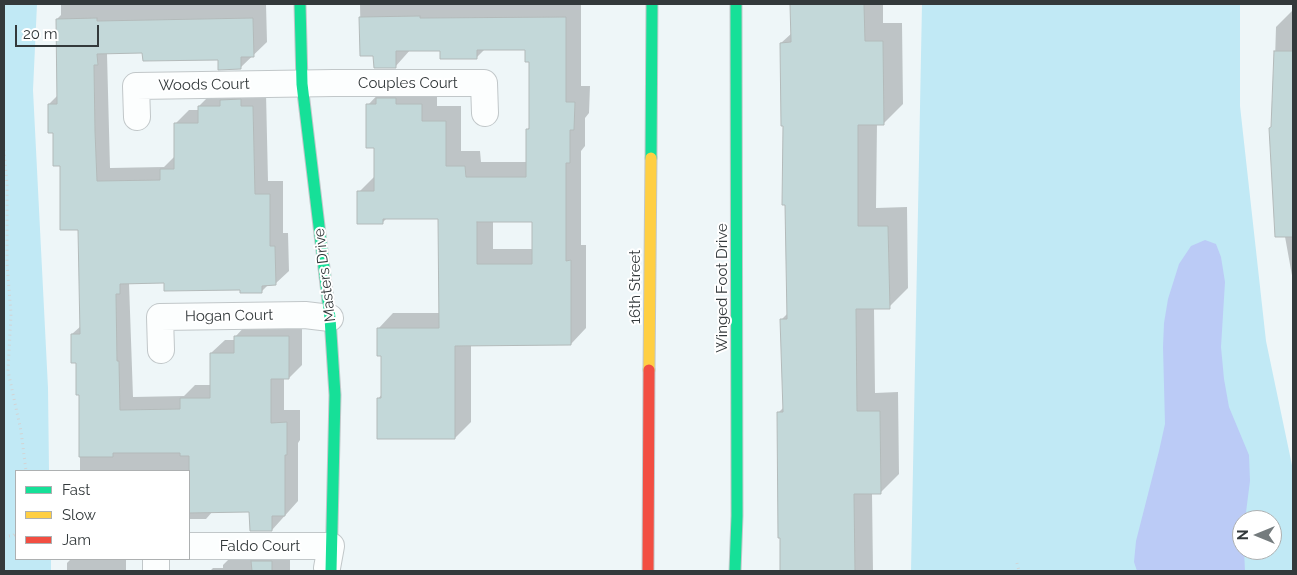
<!DOCTYPE html>
<html>
<head>
<meta charset="utf-8">
<style>
  body { margin:0 }
  #map { position:relative; width:1297px; height:575px; overflow:hidden; background:#eef6f8; font-family:Raleway,sans-serif }
  canvas { display:block }
  .frame { position:absolute; inset:0; border:5px solid #33393b; pointer-events:none }
  .legend { position:absolute; left:15px; top:470px; width:175px; height:90px; box-sizing:border-box; background:#fff; border:1px solid #adb0b1; margin:0; padding:6px 9px; list-style:none; font-size:15px; color:#33393b }
  .legend li { display:flex; align-items:center; gap:10px; height:25px }
  .legend b { width:25px; border:1px solid #adb0b1 }
  .north { position:absolute; left:1232px; top:510px; width:50px; height:50px; box-sizing:border-box; background:#fff; border:1px solid #adb0b1; border-radius:50%; rotate:270deg; font-size:14px; font-weight:700; line-height:20px; text-align:center; color:#33393b }
  .north::after { content:''; display:block; margin:auto; width:18px; height:22px; background:#747b7d; clip-path:polygon(50% 0,100% 100%,50% 72%,0 100%) }
  .scale { position:absolute; left:15px; top:25px; width:84px; height:22px; box-sizing:border-box; border:2px solid #33393b; border-top:0; padding-left:6px; font-size:15px; line-height:18px; white-space:nowrap; color:#33393b; -webkit-text-stroke:4px #fff; paint-order:stroke }
</style>
</head>
<body>
<div id="map">
<canvas width="1297" height="575"></canvas>
<div class="frame"></div>
<ul class="legend">
<li><b style="height:6px;background:#16e098"></b>Fast</li>
<li><b style="height:6px;background:#ffcf43"></b>Slow</li>
<li><b style="height:6px;background:#f24e42"></b>Jam</li>
</ul>
<div class="north">N</div>
<div class="scale">20 m</div>
</div>
<script>
const c = document.querySelector('canvas').getContext('2d');
c.lineJoin = 'round';
function fillPath(path, color) { c.fillStyle = color; c.fill(path, 'evenodd'); }
const shape = rows => new Path2D(rows.map(r => 'M' + r).join(''));
function strokePath(path, color, width, dash) { c.strokeStyle = color; c.lineWidth = width; c.lineCap = dash ? 'butt' : 'round'; c.setLineDash(dash || []); c.stroke(path); }
function label(font, color, halo, rows, align = 'center') {
  c.font = font + ' Raleway,sans-serif'; c.lineWidth = 4; c.setLineDash([]); c.textBaseline = 'middle'; c.strokeStyle = halo; c.fillStyle = color; for (const [text, x, y, turn = 0] of rows) {
    c.save(); c.translate(x, y); c.rotate((+turn || 0) * Math.PI / 180); c.textAlign = isNaN(turn) ? turn : align; if (halo) c.strokeText(text, 0, 0); c.fillText(text, 0, 0); c.restore();
  }
}
fillPath(shape([
  [4,4,37,4,33,90,48,388,49,471,16,471,16,559,51,559,51,571,4,571],
  [922,4,1240,4,1240,106,1266,341,1293,470,1293,571,911,571],
  [1242,520,1272,520,1272,550,1242,550]
]), '#c1e9f5');
fillPath(shape([
  [1205,240,1216,244,1221,257,1225,282,1221,347,1224,379,1229,407,1249,455,1250,481,1245,520,1242,520,1242,550,1244,550,1245,571,1137,571,1134,562,1136,541,1159,451,1165,424,1163,347,1164,323,1168,299,1179,264,1191,246]
]), '#bbcbf6');
fillPath(shape([
  [61,4,266,4,267,42,240,68,219,59,143,52,109,52,107,54,110,168,164,167,176,155,176,123,189,110,199,110,199,106,212,93,266,93,268,181,283,181,283,233,288,233,289,271,275,284,269,284,262,291,165,282,129,283,133,397,184,396,195,385,211,385,211,353,225,340,235,340,235,337,248,323,302,323,302,365,289,378,284,378,284,410,300,410,300,440,298,443,298,501,272,530,251,511,213,511,206,519,189,519,189,471,80,471,80,394,72,334,81,326,79,229,61,164,49,104,58,95,57,19,61,15],
  [360,4,581,4,581,86,590,86,589,113,585,118,585,146,581,151,581,245,586,245,586,328,571,344,471,344,471,422,455,438,378,399,382,394,382,355,378,329,393,313,440,313,439,217,387,218,382,223,359,192,375,176,375,147,368,105,383,89,437,89,437,106,461,106,461,151,480,151,481,162,527,162,528,129,530,127,530,60,526,48,485,49,476,58,441,49,411,49,395,67,374,54,361,55],
  [493,220,533,220,533,249,493,249],
  [791,4,883,4,883,23,902,23,903,104,884,123,877,123,876,208,907,207,908,288,889,307,874,308,875,393,898,392,899,474,880,493,872,493,873,571,782,571,778,413,784,407,781,320,788,313,781,43,792,33],
  [1293,10,1293,281,1280,209,1273,125,1276,27],
  [237,551,290,551,290,571,210,571,213,568,223,568,223,565],
  [71,559,126,559,126,571,67,571,67,563]
]), '#0003');
const building = shape([
  [790,4,864,4,865,41,883,41,884,125,858,125,858,226,888,226,890,309,856,309,857,411,880,411,881,494,854,494,855,571,780,571,780,538,778,538,777,412,783,412,780,319,787,319,785,205,782,205,783,126,781,126,780,43,791,42,790,4],
  [420,16,420,18,566,17,566,102,575,102,574,130,570,130,570,163,566,163,566,261,571,260,571,345,455,346,455,439,377,439,377,398,381,398,381,356,377,356,377,328,439,328,438,219,383,219,383,224,357,224,357,191,374,191,374,148,366,148,366,104,376,104,376,98,396,98,396,104,422,104,422,121,446,121,446,166,465,166,466,177,526,177,526,129,529,129,529,62,525,62,525,50,477,50,477,59,440,59,440,51,396,51,396,68,374,68,373,56,360,56,359,17,420,16],
  [477,222,532,222,532,264,477,264,477,222],
  [97,18,97,21,253,18,254,57,241,57,241,69,218,70,218,60,143,61,142,53,97,54,98,65,94,65,95,131,97,181,160,180,160,169,174,169,174,123,198,123,198,106,220,106,220,100,241,99,241,106,253,106,255,194,270,194,270,246,275,246,276,285,262,286,262,293,240,293,240,290,164,291,164,283,120,284,120,294,116,294,117,361,119,361,120,410,180,409,180,398,210,398,210,353,234,353,234,336,289,336,289,379,271,379,271,423,287,422,287,455,285,455,285,516,272,516,272,531,250,531,249,512,189,513,189,456,180,456,180,453,113,453,113,457,79,457,79,395,76,395,76,363,71,363,71,334,80,334,78,230,60,230,60,166,53,166,53,133,48,133,48,104,57,104,56,19,97,18],
  [1274,51,1293,51,1293,237,1275,237,1269,128,1271,127,1274,51],
  [251,561,272,561,272,571,252,571,251,561]
]);
fillPath(building, '#c3d8d9');
strokePath(building, '#b3baba', 1);
const street = shape([
  [137,117,136,86,334,83,484,83,485,113],
  [161,350,160,317,305,315,330,318],
  [189,546,331,546,327,568],
  [156,559,156,571]
]);
const fast = shape([
  [300,4,302,84,330,318,335,395,331,571],
  [651,158,652,4],
  [735,571,737,516,736,4]
]);
const slow = shape([
  [649,370,651,158]
]);
const jam = shape([
  [648,571,649,370]
]);
strokePath(street, '#c1c7c9', 28);
strokePath(fast, '#c1c7c9', 13);
strokePath(slow, '#c1c7c9', 13);
strokePath(jam, '#c1c7c9', 13);
strokePath(shape([
  [4,150,7,184,7,263,11,314,8,371,21,431,26,471],
  [4,537,14,535,16,531],
  [1017,563,1019,571]
]), '#d2d4d5', 3, [1, 4]);
strokePath(street, '#fcfefe', 26);
strokePath(fast, '#16e098', 11);
strokePath(slow, '#ffcf43', 11);
strokePath(jam, '#f24e42', 11);
label('15px', '#33393b', '#fff', [
  ["Couples Court",408,83],
  ["Woods Court",204,85,-1],
  ["Masters Drive",325,275,-97],
  ["16th Street",635,287,-90],
  ["Winged Foot Drive",722,288,-90],
  ["Hogan Court",229,316,-1],
  ["Faldo Court",260,546]
]);
</script>
</body>
</html>
